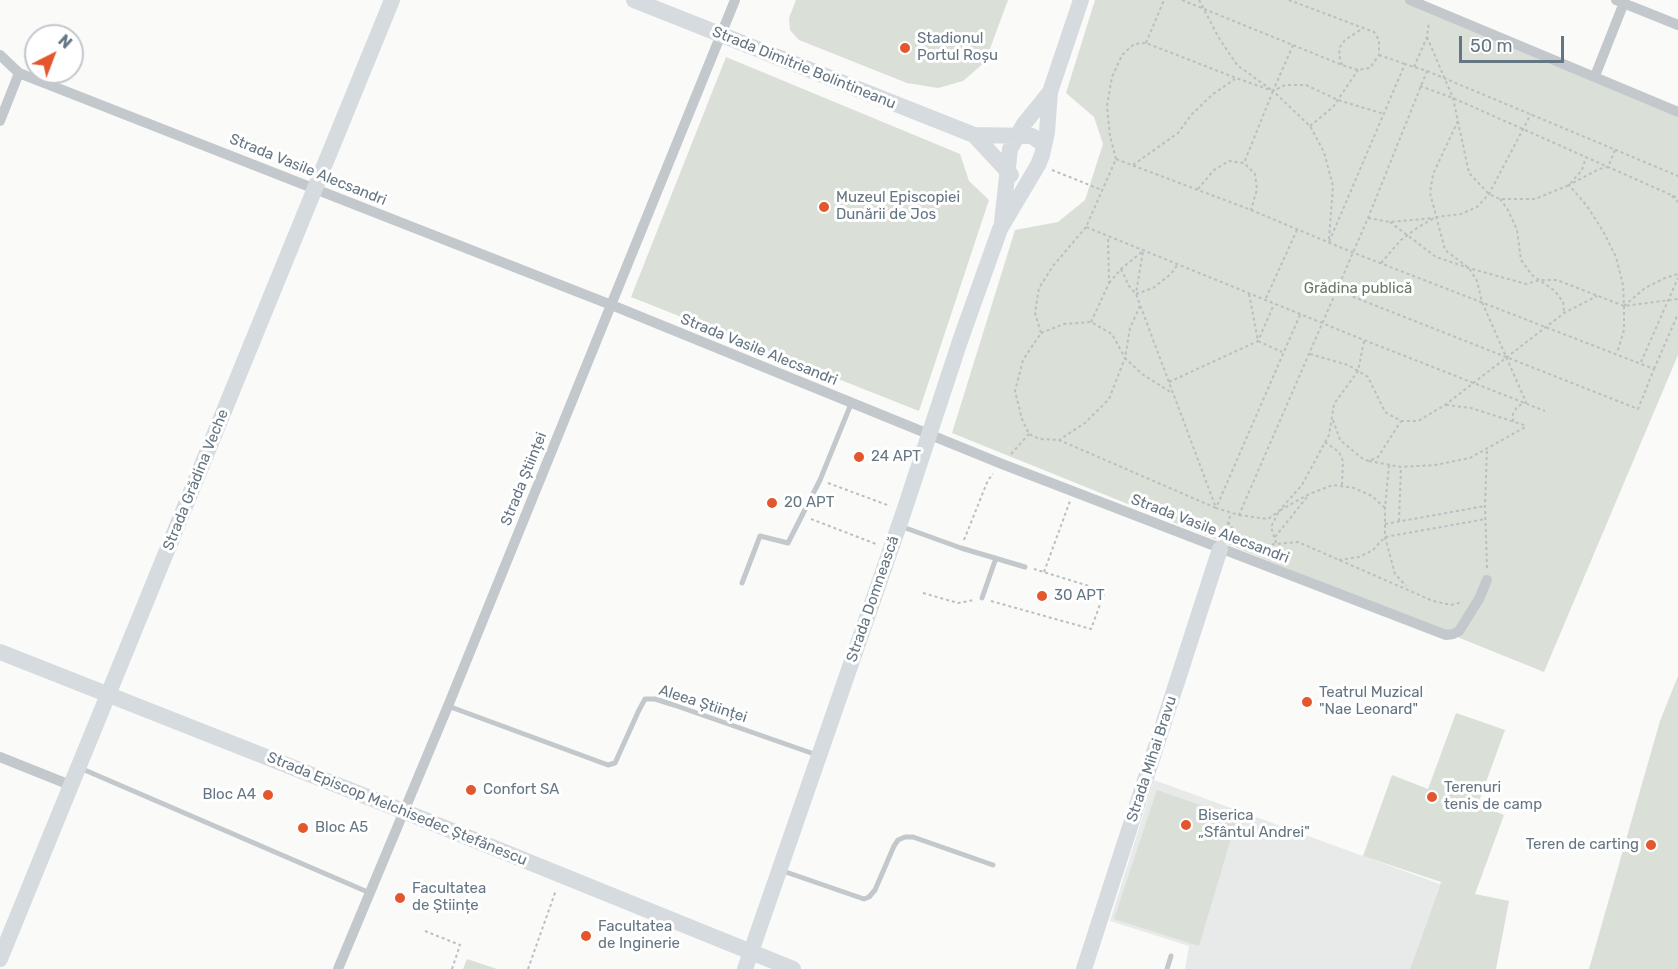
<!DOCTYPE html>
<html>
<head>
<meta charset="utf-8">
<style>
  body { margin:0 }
  #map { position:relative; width:1678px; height:969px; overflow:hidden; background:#fafaf8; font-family:Rubik,sans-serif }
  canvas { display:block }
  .north { position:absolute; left:24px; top:24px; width:60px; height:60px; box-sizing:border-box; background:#fff; border:2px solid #c1c8cd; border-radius:50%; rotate:42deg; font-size:16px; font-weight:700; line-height:24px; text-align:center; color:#657683 }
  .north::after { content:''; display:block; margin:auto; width:21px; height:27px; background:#e4572e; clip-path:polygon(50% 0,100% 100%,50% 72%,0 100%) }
  .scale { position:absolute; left:1459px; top:36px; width:105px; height:27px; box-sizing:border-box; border:3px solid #657683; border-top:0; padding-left:8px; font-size:18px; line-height:21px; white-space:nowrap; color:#657683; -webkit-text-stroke:4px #fff; paint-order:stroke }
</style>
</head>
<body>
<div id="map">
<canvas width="1678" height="969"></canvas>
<div class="north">N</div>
<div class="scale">50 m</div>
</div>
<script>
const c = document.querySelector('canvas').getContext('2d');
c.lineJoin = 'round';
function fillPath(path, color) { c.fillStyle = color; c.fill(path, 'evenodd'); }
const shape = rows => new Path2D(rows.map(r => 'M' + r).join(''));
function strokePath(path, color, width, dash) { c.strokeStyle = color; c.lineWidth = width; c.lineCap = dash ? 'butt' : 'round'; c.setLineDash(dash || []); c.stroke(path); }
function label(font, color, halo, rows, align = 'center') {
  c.font = font + ' Rubik,sans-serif'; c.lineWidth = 6; c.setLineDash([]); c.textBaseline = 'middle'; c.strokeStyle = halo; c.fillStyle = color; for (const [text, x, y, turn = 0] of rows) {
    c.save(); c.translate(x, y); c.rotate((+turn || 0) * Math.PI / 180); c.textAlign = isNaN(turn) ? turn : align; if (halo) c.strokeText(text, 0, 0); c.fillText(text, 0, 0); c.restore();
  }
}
fillPath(shape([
  [1154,780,1440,884,1410,969,1185,969,1189,946,1110,921]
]), '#e8e9e9');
fillPath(shape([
  [796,0,1008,0,985,62,963,81,938,88,907,83,799,40,790,30,789,18],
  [1095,0,1410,0,1678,112,1678,355,1544,672,952,433,1015,230,1058,222,1085,200,1103,144,1094,117,1066,93],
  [726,57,960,154,969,181,989,200,919,411,631,297],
  [1678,676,1678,969,1589,969,1660,721],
  [1456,713,1505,730,1478,804,1504,815,1475,894,1509,901,1496,969,1410,969,1441,882,1363,856,1392,775,1428,789],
  [1157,790,1237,818,1199,946,1114,919],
  [467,959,497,969,463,969]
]), '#dadfd7');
strokePath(shape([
  [1182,0,1342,65,1358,70,1370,68,1379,55,1379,40,1374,32,1289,0],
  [1199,0,1219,38,1237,65,1273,91,1244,163],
  [1427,37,1453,98,1469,173,1489,194,1500,199,1535,199,1569,185,1582,170,1586,157],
  [1146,43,1164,0],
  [1293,45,1273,91,1310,126,1324,152,1333,186,1329,239],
  [1379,55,1405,64],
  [1342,65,1339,55,1340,47,1345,40,1363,28],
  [1414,67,1427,37,1429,22],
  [1427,71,1678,176],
  [1420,86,1453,98,1678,198],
  [1458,121,1433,174,1430,193,1445,250,1469,268,1477,281,1482,302,1526,402,1517,407,1513,414,1513,423],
  [1310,126,1333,107,1358,70],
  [1615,150,1608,167,1599,169,1569,185,1587,206,1603,231,1616,257,1623,285,1624,306,1624,330,1617,353],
  [1116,159,1110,136,1107,106,1112,77,1122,55,1134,44,1146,43,1236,78,1273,91,1285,85,1306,85,1338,100,1384,114],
  [1133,165,1178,133,1192,114,1213,94,1235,79],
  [1052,170,1102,190],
  [1198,189,1214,170,1229,161,1244,163,1255,174,1257,189,1251,210],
  [1672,196,1678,202],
  [1500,199,1508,210,1517,230,1521,260,1532,275,1555,291,1563,302,1564,313],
  [1368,218,1390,222,1434,218],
  [1390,222,1436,257,1469,268,1526,284,1540,280,1557,280,1624,306,1678,299],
  [1086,227,1053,266,1039,288,1035,313,1041,333,1023,360,1015,391,1022,419,1029,434,1040,439,1059,440,1216,508],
  [1381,263,1401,240,1417,228,1436,217,1461,214,1477,207,1489,194,1531,114],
  [1121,269,1129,286,1136,294,1216,508],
  [1109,283,1121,269,1143,251,1136,293],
  [1336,290,1638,409,1654,369,1354,253,1251,210,1116,159,1086,227,1364,340,1545,411],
  [1136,294,1153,288,1171,274,1178,264],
  [1249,294,1258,341,1282,352],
  [1266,298,1297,230],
  [1140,306,1130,328,1125,358,1142,374,1172,393],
  [1624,306,1645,288,1665,278,1678,274],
  [1300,315,1216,508,1239,515,1368,218,1427,71,1405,64,1329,242],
  [1091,322,1109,283,1108,236],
  [1041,333,1064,324,1091,322,1112,334,1125,358,1109,399,1085,423,1059,440],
  [1310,354,1348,365,1368,377,1385,412,1401,421,1418,421,1445,405,1564,313,1597,296],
  [1641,362,1678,278],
  [1654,369,1678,314],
  [1169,382,1258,341,1274,304],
  [1446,405,1471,408,1527,426],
  [1333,420,1340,440,1363,459,1369,461,1378,457,1401,421],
  [1325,442,1339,452,1343,461,1342,485],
  [1011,454,1029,434],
  [1369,461,1401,467,1435,465,1470,458,1527,426],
  [1389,465,1385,508,1385,537,1395,574,1406,586],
  [828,483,890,506],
  [1239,515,1268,519,1279,511,1302,485,1329,435,1334,404,1358,371,1364,341],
  [811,519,876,544],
  [1399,521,1401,467],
  [1228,522,1238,536,1254,546,1298,542,1433,601,1451,605,1463,602],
  [1385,524,1485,506],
  [1224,536,1231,513],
  [1275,537,1307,497],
  [964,540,988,480,993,474],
  [1276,543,1271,527,1279,511,1309,494,1333,485,1354,488,1372,496,1385,508],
  [1339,560,1359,557,1373,550,1385,537,1486,519],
  [1487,568,1485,506,1487,448],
  [1044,572,1070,501],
  [923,593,958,603,974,600],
  [991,601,1091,629,1105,591,1034,569],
  [425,931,460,945,452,969],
  [528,969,556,890]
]), '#bbbfc2', 2, [3, 3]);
strokePath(shape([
  [900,526,961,548,1025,567],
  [742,583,760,536,788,543,820,480,851,404],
  [982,598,996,558],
  [448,706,608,765,615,763,639,710,645,699,655,699,674,705,817,755],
  [80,768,370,893],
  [783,871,864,899,869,897,875,890,894,846,898,840,905,837,913,837,993,865],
  [1167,969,1171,956]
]), '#c3c8cc', 5);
strokePath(shape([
  [1410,0,1678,112],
  [1616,0,1678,25],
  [0,55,19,73,619,308,1002,464,1446,635,1453,634,1459,631,1479,599,1487,580],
  [1595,76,1625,0],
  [0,121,19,73],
  [0,757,70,785],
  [338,969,448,706,735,0]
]), '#c3c8cc', 10);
strokePath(shape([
  [634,0,974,135,1032,136,1044,145],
  [974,135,1011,175],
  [1002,222,1010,149,1024,124,1050,92],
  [0,652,403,811,793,969],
  [0,959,392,0],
  [745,969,904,511,960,341,1000,229,1038,165,1042,155,1047,132,1050,92,1081,0],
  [1084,969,1220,549]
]), '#d6dbdf', 16);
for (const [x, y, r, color] of [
  [905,48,6,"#e4572e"],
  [824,207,6,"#e4572e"],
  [859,457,6,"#e4572e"],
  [772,503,6,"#e4572e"],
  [1042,596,6,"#e4572e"],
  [1307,702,6,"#e4572e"],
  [471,790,6,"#e4572e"],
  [268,795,6,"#e4572e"],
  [1432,797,6,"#e4572e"],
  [1186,825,6,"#e4572e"],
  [303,828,6,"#e4572e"],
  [1651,845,6,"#e4572e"],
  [400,898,6,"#e4572e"],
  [586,936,6,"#e4572e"]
]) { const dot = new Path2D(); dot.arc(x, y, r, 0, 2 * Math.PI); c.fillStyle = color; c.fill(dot); strokePath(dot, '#fff', 2); }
label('15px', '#657683', '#fff', [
  ["Stadionul",917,39],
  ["Portul Roșu",917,56],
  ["Muzeul Episcopiei",836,198],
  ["Dunării de Jos",836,215],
  ["24 APT",871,457],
  ["20 APT",784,503],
  ["30 APT",1054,596],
  ["Teatrul Muzical",1319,693],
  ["\"Nae Leonard\"",1319,710],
  ["Terenuri",1444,788],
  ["tenis de camp",1444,805],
  ["Confort SA",483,790],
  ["Bloc A4",256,795,"right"],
  ["Biserica",1198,816],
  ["„Sfântul Andrei\"",1198,833],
  ["Bloc A5",315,828],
  ["Teren de carting",1639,845,"right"],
  ["Facultatea",412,889],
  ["de Științe",412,906],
  ["Facultatea",598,927],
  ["de Inginerie",598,944]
], 'left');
label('15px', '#657683', '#fff', [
  ["Strada Dimitrie Bolintineanu",804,68,22],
  ["Strada Vasile Alecsandri",308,170,22],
  ["Strada Vasile Alecsandri",759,350,22],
  ["Strada Științei",524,479,-68],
  ["Strada Grădina Veche",196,480,-68],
  ["Strada Vasile Alecsandri",1210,529,21],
  ["Strada Domnească",873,599,-71],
  ["Aleea Științei",703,704,18],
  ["Strada Mihai Bravu",1152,759,-72],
  ["Strada Episcop Melchisedec Ștefănescu",397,809,22]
]);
label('15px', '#687a64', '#fff', [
  ["Grădina publică",1358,289]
]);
</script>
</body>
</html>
